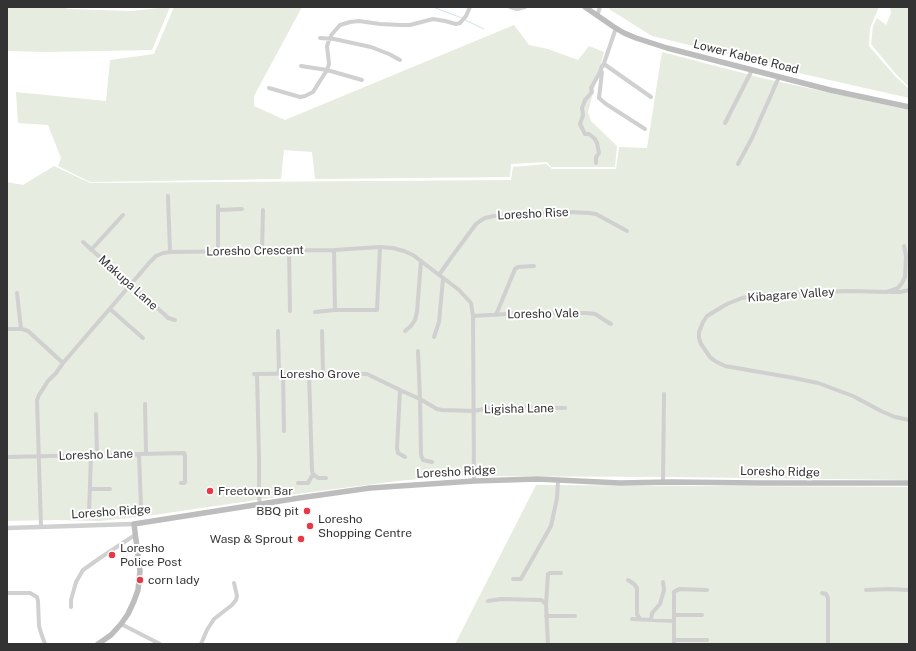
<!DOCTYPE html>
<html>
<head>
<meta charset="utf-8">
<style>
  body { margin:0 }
  #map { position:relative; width:916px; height:651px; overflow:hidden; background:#fff; font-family:"Public Sans",sans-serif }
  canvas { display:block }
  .frame { position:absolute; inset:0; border:8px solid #333; pointer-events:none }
</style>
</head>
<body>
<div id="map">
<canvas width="916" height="651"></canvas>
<div class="frame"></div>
</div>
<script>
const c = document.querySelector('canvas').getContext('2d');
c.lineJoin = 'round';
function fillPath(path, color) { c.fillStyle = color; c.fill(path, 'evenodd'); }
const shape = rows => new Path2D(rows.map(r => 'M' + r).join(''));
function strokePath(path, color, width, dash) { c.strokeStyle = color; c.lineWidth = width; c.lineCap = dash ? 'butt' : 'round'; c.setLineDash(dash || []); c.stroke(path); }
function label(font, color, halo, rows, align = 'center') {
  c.font = font + ' "Public Sans",sans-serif'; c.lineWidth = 4; c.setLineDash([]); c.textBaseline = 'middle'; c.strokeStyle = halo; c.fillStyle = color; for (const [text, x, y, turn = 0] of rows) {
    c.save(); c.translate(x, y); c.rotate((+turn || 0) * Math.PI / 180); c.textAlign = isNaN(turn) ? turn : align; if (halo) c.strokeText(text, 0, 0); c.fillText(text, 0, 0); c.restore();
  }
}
fillPath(shape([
  [7,7,61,7,69,9,131,11,170,7,152,50,44,52,7,51],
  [174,7,302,7,254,96,254,106,285,120,514,25,529,45,548,49,578,60,589,46,604,52,588,112,591,121,617,146,615,167,551,167,547,162,511,164,510,177,315,179,312,152,284,150,281,179,90,182,58,166,61,158,48,125,18,123,16,92,106,101,110,60,154,54],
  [610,7,879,7,870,28,869,46,895,76,909,89,909,98,781,69,727,54,652,36,609,9],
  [890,7,909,7,909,87,895,73,871,44,873,26,877,18,886,25,891,13],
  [662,52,762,78,909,110,909,480,672,477,457,476,397,481,304,493,154,515,100,521,55,520,7,521,7,182,23,185,54,166,90,183,511,180,513,167,546,164,552,169,616,169,619,147,647,148],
  [536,485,909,487,909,644,455,644]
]), '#e6ecdf');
strokePath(shape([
  [433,7,462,18],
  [465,20,484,29]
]), '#cfe2ee', 1);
strokePath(shape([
  [510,7,517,9,525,7],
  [597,16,600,7],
  [320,38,334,39,371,47,389,54,400,60],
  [301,66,327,70,362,80],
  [603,66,616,28],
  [602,72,599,98,606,104,645,129],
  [269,88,300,97,305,96,313,92,327,70,329,64,327,46,328,43,332,34,340,25,350,22,359,21,380,24,401,25,410,25,433,19,445,21,456,24,460,23,466,16,470,7],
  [725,123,752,70],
  [596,163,596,157,599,153,597,143,595,139,589,134,585,134,580,124,583,115,582,108,585,100,592,92,591,88,600,72,602,66,604,64,651,97],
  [738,164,752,138,779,77],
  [168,196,170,252],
  [218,206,218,251],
  [218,210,242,209],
  [83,242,164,314,168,318,175,320],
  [904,246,906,256,905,277,902,283,898,288,887,292,849,291,788,293,759,295,742,298,727,304,707,316,703,322,699,332,699,338,701,344,710,357,715,361,725,366,794,378,818,383,853,396,881,411,895,417,909,420],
  [91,250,123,215],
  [262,250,263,210],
  [334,250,335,310],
  [289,251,290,311],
  [439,275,453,255,476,224,480,221,485,218,494,216,570,212,589,213,596,214,627,231],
  [891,292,900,292,909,290],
  [17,293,21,329],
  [110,309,143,338],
  [315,312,335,310,377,310,380,247],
  [496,315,515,269,518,267,534,266],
  [473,316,524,313,586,313,595,314,611,324],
  [7,329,22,329,28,331,63,363],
  [278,331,279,374],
  [322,331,323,373],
  [405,331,411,326,415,320,417,312,421,261],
  [434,337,439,322,443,279],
  [418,351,420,399,421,455,423,460,432,462],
  [254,374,325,373,367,374,400,390,420,399,437,409,442,410,474,411,489,408,503,407,565,408],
  [257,374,259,456,259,496,260,504],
  [283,374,284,431],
  [309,374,312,471,313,474,318,478,326,478],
  [400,390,397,448,398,453,405,457],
  [145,404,146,453],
  [96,414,97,454],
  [139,454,141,507],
  [7,457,184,453,185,455,185,482,184,483,181,483],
  [663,482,664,394],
  [298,483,308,483,313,474],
  [90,489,110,489],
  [89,513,91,455],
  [41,527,37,400,39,395,48,381,56,373,63,363,150,262,156,256,163,253,170,252,334,250,380,247,393,248,404,251,413,255,459,290,471,303,473,316,474,481],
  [513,579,521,579,522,577,551,526,557,498,558,481],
  [628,580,634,584,637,588,637,614,640,619],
  [866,590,890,589,909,590],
  [7,593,30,593,37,597,38,601,39,626,41,633,45,644],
  [822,593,826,594,828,598,828,644],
  [488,601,501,599,541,600,544,602,546,605,548,644],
  [546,605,548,574,550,573,561,573],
  [71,607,71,600,76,582,83,570,100,558,135,535],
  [674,615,702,615],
  [546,616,575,616],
  [632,619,674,621],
  [651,620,652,613,660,604,664,590,663,582],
  [121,624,160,644],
  [674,640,707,640],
  [201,644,207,630,214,619,232,605,236,600,237,596,234,583],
  [674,644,674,592,677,590,680,589,707,590]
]), '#d0d0d0', 4);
strokePath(shape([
  [7,528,134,524]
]), '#d0d0d0', 4.5);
strokePath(shape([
  [585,7,614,27,624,33,636,38,667,48,830,90,909,107],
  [98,644,111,635,121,624,128,614,134,601,138,590,140,571,134,524,299,498,370,488,474,481,537,479,620,483,671,482,761,483,909,483]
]), '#bdbdbd', 5.5);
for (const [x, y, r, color] of [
  [210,491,4,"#e63946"],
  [307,511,4,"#e63946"],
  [310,526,4,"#e63946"],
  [301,539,4,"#e63946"],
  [112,555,4,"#e63946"],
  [140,580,4,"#e63946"]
]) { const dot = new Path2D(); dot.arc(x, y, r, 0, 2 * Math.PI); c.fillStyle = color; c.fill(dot); strokePath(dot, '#fff', 1.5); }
label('12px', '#333', '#fff', [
  ["Lower Kabete Road",746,57,14],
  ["Loresho Rise",533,214,-3],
  ["Loresho Crescent",255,251,-1],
  ["Makupa Lane",128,283,42],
  ["Kibagare Valley",791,295,-4],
  ["Loresho Vale",543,314,-1],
  ["Loresho Grove",320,374],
  ["Ligisha Lane",519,409,-1],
  ["Loresho Lane",96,455,-2],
  ["Loresho Ridge",456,472,-3],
  ["Loresho Ridge",780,472,1],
  ["Loresho Ridge",111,512,-4]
]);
label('12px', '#333', '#fff', [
  ["Freetown Bar",218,491],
  ["BBQ pit",299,511,"right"],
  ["Loresho",318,519],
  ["Shopping Centre",318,533],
  ["Wasp & Sprout",293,539,"right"],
  ["Loresho",120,548],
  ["Police Post",120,562],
  ["corn lady",148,580]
], 'left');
</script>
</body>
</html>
